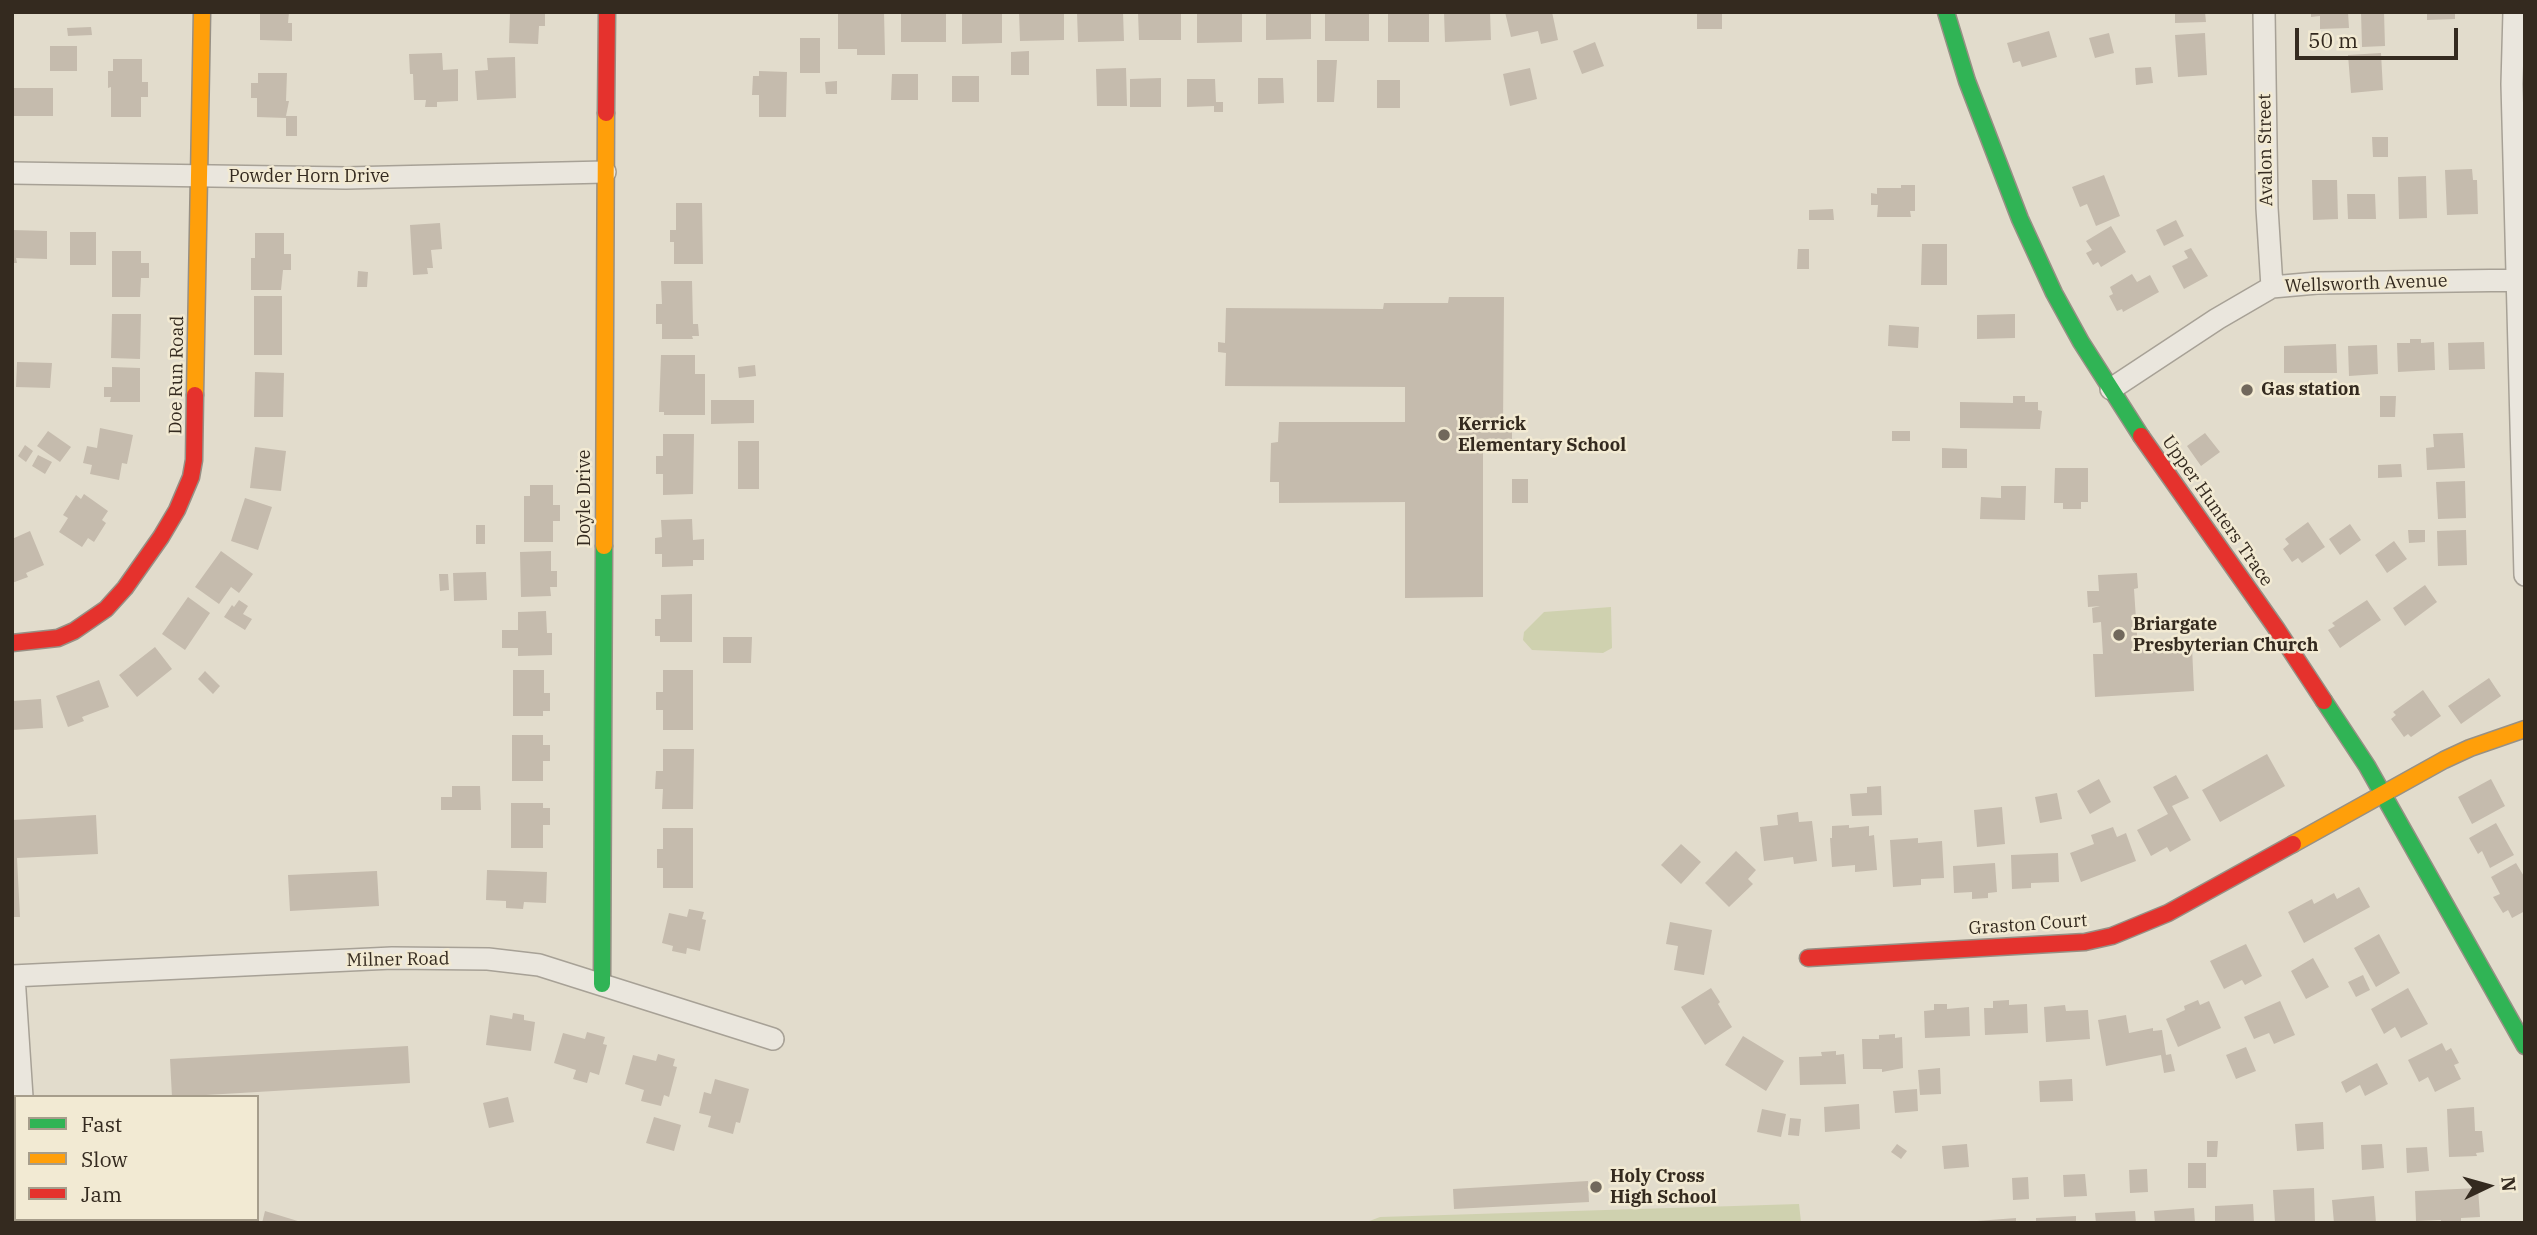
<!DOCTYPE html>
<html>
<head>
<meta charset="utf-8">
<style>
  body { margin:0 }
  #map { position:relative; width:2537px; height:1235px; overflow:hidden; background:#e2dccc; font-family:"IBM Plex Serif",serif }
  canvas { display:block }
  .frame { position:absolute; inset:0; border:14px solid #342a1f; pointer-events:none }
  .legend { position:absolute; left:14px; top:1095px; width:245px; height:126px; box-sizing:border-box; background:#f2ead3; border:2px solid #a69d8b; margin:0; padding:9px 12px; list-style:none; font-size:21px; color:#342a1f }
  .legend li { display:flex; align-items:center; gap:14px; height:35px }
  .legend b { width:35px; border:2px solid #a69d8b }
  .north { position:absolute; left:2453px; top:1151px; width:70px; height:70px; -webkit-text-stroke:5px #f2ead3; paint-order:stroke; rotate:85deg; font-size:19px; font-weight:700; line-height:28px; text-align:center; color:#342a1f }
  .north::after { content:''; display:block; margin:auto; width:24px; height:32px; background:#342a1f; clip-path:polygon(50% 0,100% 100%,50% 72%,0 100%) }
  .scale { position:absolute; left:2295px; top:28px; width:163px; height:32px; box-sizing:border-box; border:4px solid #342a1f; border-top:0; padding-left:9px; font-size:21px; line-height:24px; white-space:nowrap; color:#342a1f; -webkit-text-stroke:5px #f2ead3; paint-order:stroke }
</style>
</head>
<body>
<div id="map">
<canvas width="2537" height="1235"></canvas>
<div class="frame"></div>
<ul class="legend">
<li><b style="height:9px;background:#30b455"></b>Fast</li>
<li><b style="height:9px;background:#ff9f0a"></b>Slow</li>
<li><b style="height:9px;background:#e5322d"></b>Jam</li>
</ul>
<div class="north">N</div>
<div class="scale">50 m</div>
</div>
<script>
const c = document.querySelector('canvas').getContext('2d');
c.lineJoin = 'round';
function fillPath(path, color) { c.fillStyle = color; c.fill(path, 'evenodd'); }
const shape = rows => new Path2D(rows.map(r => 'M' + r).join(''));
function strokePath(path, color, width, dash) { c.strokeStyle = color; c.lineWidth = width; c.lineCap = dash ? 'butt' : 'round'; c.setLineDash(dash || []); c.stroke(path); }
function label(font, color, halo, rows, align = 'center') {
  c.font = font + ' "IBM Plex Serif",serif'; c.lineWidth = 5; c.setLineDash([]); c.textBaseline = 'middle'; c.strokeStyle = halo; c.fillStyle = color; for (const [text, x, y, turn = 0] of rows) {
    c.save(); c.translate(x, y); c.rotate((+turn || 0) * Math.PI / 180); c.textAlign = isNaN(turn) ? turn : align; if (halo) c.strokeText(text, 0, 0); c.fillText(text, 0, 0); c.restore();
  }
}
fillPath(shape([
  [1611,607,1612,648,1603,653,1532,650,1523,640,1524,632,1544,612],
  [1799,1204,1801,1222,1784,1223,1364,1223,1380,1217]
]), '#cfd1af');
fillPath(shape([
  [260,12,289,12,288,23,292,23,292,41,260,40],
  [510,12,545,12,545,26,539,26,538,44,509,43],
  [838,12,884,12,885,55,857,55,857,49,838,49],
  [901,12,946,12,946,42,901,42],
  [962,12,1002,12,1002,43,962,44],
  [1019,12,1064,12,1064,40,1020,41],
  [1077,12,1123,12,1124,41,1078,42],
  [1138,12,1181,12,1181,40,1139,40],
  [1197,12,1242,12,1242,42,1197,43],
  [1266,12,1311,12,1311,39,1266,40],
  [1325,12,1369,12,1369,41,1325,41],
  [1388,12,1429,12,1429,42,1388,42],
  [1444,12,1490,12,1491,40,1445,42],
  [1505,12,1552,12,1558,40,1541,44,1538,31,1511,37],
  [1697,12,1722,12,1722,29,1697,29],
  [2175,12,2205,12,2206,22,2175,23],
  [2311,12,2348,12,2349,28,2320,29,2320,16,2311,17],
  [2361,12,2384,12,2385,46,2362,47],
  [2427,12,2455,12,2455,19,2427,20],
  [91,27,92,35,68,36,67,28],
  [2049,31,2057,57,2022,67,2020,61,2013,63,2007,43],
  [2109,33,2114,53,2095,58,2089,38],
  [2205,33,2207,75,2178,77,2175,35],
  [800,38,820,38,820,73,800,73],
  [1595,42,1604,66,1582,74,1573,51],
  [50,46,77,46,77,71,50,71],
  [1029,51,1029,75,1011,75,1011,52],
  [442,53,443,70,458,69,458,101,437,102,437,107,425,107,426,100,414,100,413,74,410,74,409,54],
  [2381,53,2383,90,2351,93,2348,55],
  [515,57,516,98,477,100,475,71,488,70,487,58],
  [113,59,142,59,142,82,148,82,148,97,141,97,141,117,111,117,111,87,108,88,108,71,113,71],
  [1317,60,1337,60,1334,102,1317,102],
  [2151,67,2153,83,2136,85,2135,68],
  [1126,68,1127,106,1097,106,1096,69],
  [1530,68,1537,99,1510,106,1503,74],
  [759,71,787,72,786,117,759,117,759,95,752,95,753,76,759,76],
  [258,73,287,73,286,101,289,101,286,116,297,116,297,136,286,136,286,118,257,117,257,98,251,98,251,83,258,83],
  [892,74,918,74,918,100,891,100],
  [952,76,979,76,979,102,952,102],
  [1161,78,1161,107,1130,107,1130,79],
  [1258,78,1283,78,1284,103,1258,104],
  [1187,79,1215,79,1216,102,1223,102,1223,112,1214,112,1214,106,1187,107],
  [1377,80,1400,80,1400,108,1377,108],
  [837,81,837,94,826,94,825,82],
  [12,88,53,88,53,116,12,116],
  [2372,137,2388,137,2388,157,2373,157],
  [2472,169,2473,180,2477,180,2478,214,2447,215,2445,170],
  [2104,175,2120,216,2096,226,2087,204,2080,207,2072,187],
  [2426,176,2427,218,2399,219,2398,177],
  [2312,180,2337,180,2338,219,2313,220],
  [1901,185,1915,185,1915,211,1910,211,1911,217,1877,217,1878,205,1871,205,1871,193,1877,194,1877,188,1901,188],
  [2347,194,2375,194,2376,219,2348,219],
  [676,203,702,203,703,264,674,264,674,242,670,242,670,230,676,230],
  [1833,209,1834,220,1809,220,1809,210],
  [2176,220,2184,236,2164,246,2156,230],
  [440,223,442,249,431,250,433,268,427,268,428,274,413,275,410,225],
  [2111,226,2126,252,2101,267,2098,262,2093,265,2086,253,2092,250,2086,241],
  [12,230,47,231,47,259,16,258,17,263,12,263],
  [70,232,96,232,96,265,70,265],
  [255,233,284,233,284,254,291,254,291,270,283,270,281,290,251,290,251,258,255,258],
  [1922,244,1947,244,1947,285,1921,285],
  [2191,248,2208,276,2184,289,2172,266,2188,258,2184,251],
  [1798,249,1809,249,1809,269,1797,269],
  [112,251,141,251,141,263,149,263,149,278,141,278,140,297,112,297],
  [358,271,368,272,367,287,357,287],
  [2132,274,2137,282,2150,275,2159,292,2123,312,2122,309,2117,311,2109,296,2113,294,2110,287],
  [661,281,692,281,693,324,698,324,699,336,692,336,693,339,662,339,662,324,656,324,656,304,662,304],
  [254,296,282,296,282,355,254,355],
  [1449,297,1504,297,1503,427,1512,427,1512,439,1483,440,1483,597,1405,598,1405,502,1279,503,1279,482,1270,482,1271,443,1278,442,1279,422,1405,422,1405,387,1225,386,1226,353,1218,352,1218,342,1225,343,1226,308,1383,309,1384,303,1448,303],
  [112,314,141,314,140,359,111,358],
  [2015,314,2015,338,1977,339,1977,315],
  [1889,325,1919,327,1918,348,1888,346],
  [2410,339,2421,339,2421,343,2434,342,2435,370,2398,372,2397,343,2410,343],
  [2484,342,2485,369,2449,370,2448,343],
  [2336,344,2337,373,2284,373,2284,346],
  [2377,345,2378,374,2349,376,2348,346],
  [661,355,695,355,695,374,705,374,705,415,664,415,664,412,659,412],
  [17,362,52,363,50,388,16,387],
  [755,365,756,376,739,378,738,367],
  [112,367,140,368,140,402,110,402,111,397,104,397,104,387,112,387],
  [255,372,284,373,283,417,254,417],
  [2013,396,2025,396,2025,402,2038,402,2038,410,2042,411,2040,429,1960,428,1960,402,2013,403],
  [2380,396,2396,396,2395,417,2380,417],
  [711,400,754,400,754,423,711,424],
  [100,428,133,435,127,464,122,463,119,480,90,474,92,465,83,463,87,446,97,448],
  [48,431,71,447,60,462,37,446],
  [1892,431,1910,431,1910,441,1892,441],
  [2205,433,2220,452,2201,466,2187,446],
  [2463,433,2465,468,2427,470,2426,448,2434,447,2433,434],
  [663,434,694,434,693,494,663,495,663,474,656,474,656,456,663,456],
  [738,441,759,441,759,489,738,489],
  [25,445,33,451,26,462,18,456],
  [255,447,286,451,281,491,250,488],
  [1942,448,1967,449,1967,468,1942,468],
  [38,455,52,462,45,474,32,466],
  [2401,464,2402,477,2378,478,2378,465],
  [2055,468,2088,468,2088,502,2081,502,2081,509,2063,509,2063,503,2054,503],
  [1512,479,1528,479,1528,503,1512,503],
  [2465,481,2466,518,2438,519,2436,482],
  [530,485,553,485,553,505,560,505,560,521,553,521,553,542,524,542,524,496,530,496],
  [2001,486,2026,486,2025,520,1980,519,1981,497,2001,498],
  [84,494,108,511,102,520,106,523,94,542,88,538,82,547,59,532,68,518,63,515,76,495,81,499],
  [245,498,272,507,258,550,231,541],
  [692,519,693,540,704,539,704,560,693,560,693,566,662,567,662,554,655,554,655,538,662,537,661,520],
  [2308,522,2325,547,2302,563,2298,558,2292,562,2283,549,2289,544,2285,539],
  [2350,524,2361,540,2340,555,2329,539],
  [476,525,485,525,485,544,476,544],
  [2408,530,2425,530,2425,542,2409,543],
  [2466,530,2467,565,2438,566,2437,531],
  [30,531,44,565,26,573,28,577,12,583,12,539],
  [2394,541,2407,559,2387,573,2375,555],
  [221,551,253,574,239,593,231,587,219,604,195,587],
  [551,551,551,571,557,571,557,587,550,587,551,596,521,597,520,552],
  [486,572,487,600,454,601,453,573],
  [2137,573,2138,588,2134,589,2138,650,2192,647,2194,691,2095,697,2093,654,2103,654,2101,622,2093,623,2092,608,2100,606,2088,607,2087,591,2099,591,2098,575],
  [439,574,448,574,449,590,440,591],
  [2425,585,2437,602,2405,626,2393,608],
  [692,594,692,642,660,642,660,636,655,636,655,619,661,619,661,595],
  [188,597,210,613,185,650,162,634],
  [239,600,248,606,243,614,252,619,245,630,224,617,232,605,234,607],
  [2367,600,2381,620,2340,648,2328,630,2335,626,2332,623],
  [546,611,547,633,552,633,552,655,518,656,518,648,502,648,502,630,518,630,518,612],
  [723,637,752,637,751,663,723,663],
  [155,647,172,669,137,697,119,675],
  [513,670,544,670,544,693,550,693,550,711,543,711,543,716,513,716],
  [663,670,693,670,693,730,663,730,663,710,656,710,656,692,663,692],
  [205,671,220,686,213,694,198,679],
  [2489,678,2501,696,2461,724,2448,706],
  [99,680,109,707,82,717,84,721,68,727,56,696],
  [2423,690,2441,716,2411,737,2408,734,2404,737,2391,719,2396,715,2393,712],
  [41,699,43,728,12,730,12,701],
  [512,735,543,735,543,745,550,745,550,761,543,761,543,781,512,781],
  [663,749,694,749,693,809,662,809,663,789,655,789,656,771,663,771],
  [2267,754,2285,786,2220,822,2202,790],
  [2176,775,2189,798,2172,806,2191,840,2170,852,2167,847,2151,856,2137,830,2168,814,2153,787],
  [2099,779,2111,802,2090,814,2077,791],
  [2491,779,2505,806,2472,824,2458,797],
  [452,786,480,786,481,810,441,810,441,797,452,797],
  [1881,786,1882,815,1852,816,1850,794,1867,793,1867,787],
  [2057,793,2062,819,2040,823,2035,797],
  [511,803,543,803,543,808,550,808,550,825,543,825,543,848,511,848],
  [2002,807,2005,844,1977,847,1974,810],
  [1798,812,1799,822,1812,821,1817,861,1794,864,1793,857,1764,861,1760,827,1778,825,1777,815],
  [96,815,98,854,17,858,20,917,12,917,12,820],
  [2496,823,2514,855,2490,868,2482,851,2478,854,2469,838],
  [1849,825,1849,828,1869,826,1869,836,1874,835,1877,870,1855,872,1855,865,1832,867,1830,838,1832,838,1832,826],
  [2113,827,2117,837,2126,833,2136,861,2081,882,2070,853,2094,844,2091,835],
  [663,828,693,828,693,888,663,888,663,868,657,868,657,849,663,849],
  [1918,838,1918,843,1942,841,1944,878,1921,879,1921,885,1893,887,1890,840],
  [1681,844,1701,862,1681,884,1661,865],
  [1736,851,1756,870,1748,879,1753,884,1729,907,1705,883],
  [2058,853,2059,882,2031,883,2031,888,2012,889,2011,855],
  [1995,863,1997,892,1988,893,1988,898,1972,899,1972,892,1954,893,1953,866],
  [2516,863,2525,878,2525,911,2512,918,2508,910,2503,913,2493,897,2500,894,2491,877],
  [487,870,547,872,546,903,524,902,523,909,506,908,506,901,486,900],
  [377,871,379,906,290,911,288,875],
  [2359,887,2370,907,2304,943,2288,912,2312,899,2314,904,2334,893,2337,899],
  [689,909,704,912,702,919,706,920,700,951,687,948,686,954,672,951,673,946,662,943,669,913,687,917],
  [1670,922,1712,930,1704,975,1674,970,1678,946,1666,944],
  [2379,934,2400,973,2376,987,2354,948],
  [2246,944,2262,976,2245,985,2242,980,2224,989,2210,961],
  [2313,958,2329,987,2306,999,2291,971],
  [2363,975,2370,990,2356,997,2348,982],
  [1711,988,1720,1002,1718,1004,1732,1027,1705,1045,1681,1007],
  [2408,988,2428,1024,2401,1038,2395,1027,2384,1034,2371,1009],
  [2009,1000,2009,1005,2027,1004,2028,1033,1985,1035,1984,1008,1993,1008,1993,1001],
  [2198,1000,2200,1005,2209,1001,2221,1028,2178,1047,2166,1019,2185,1010,2184,1006],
  [2280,1001,2295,1035,2274,1044,2269,1033,2254,1039,2244,1017],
  [1934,1004,1947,1004,1947,1009,1969,1007,1970,1036,1925,1038,1924,1011,1934,1010],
  [2065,1005,2066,1011,2088,1010,2090,1039,2046,1042,2044,1007],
  [513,1013,524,1015,524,1020,535,1022,531,1051,486,1045,490,1015,512,1019],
  [2126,1015,2129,1033,2153,1028,2153,1031,2162,1030,2166,1055,2171,1054,2175,1071,2164,1073,2161,1055,2106,1066,2098,1020],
  [587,1032,605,1037,603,1044,607,1045,599,1075,590,1072,587,1083,573,1079,576,1070,554,1063,563,1033,585,1039],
  [1895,1034,1895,1038,1902,1037,1903,1068,1882,1072,1882,1069,1863,1069,1862,1039,1879,1039,1879,1035],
  [1743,1036,1784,1061,1766,1091,1725,1065],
  [2442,1043,2446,1051,2451,1048,2459,1063,2454,1065,2461,1079,2435,1092,2428,1077,2419,1082,2408,1060],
  [408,1046,410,1083,172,1097,170,1059],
  [2246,1047,2256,1071,2236,1079,2226,1055],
  [1836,1051,1836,1055,1844,1054,1846,1084,1800,1085,1799,1057,1822,1056,1821,1052],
  [658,1054,675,1059,673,1066,677,1067,669,1097,664,1095,661,1106,641,1101,644,1090,625,1084,633,1055,656,1061],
  [2377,1063,2388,1084,2365,1096,2360,1085,2346,1093,2341,1082],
  [1940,1068,1941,1094,1920,1095,1918,1070],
  [715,1079,749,1089,740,1123,736,1122,733,1134,708,1127,711,1116,699,1113,704,1092,711,1094],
  [2072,1079,2073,1101,2040,1102,2039,1081],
  [1917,1089,1918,1111,1895,1113,1893,1091],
  [508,1097,514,1122,489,1128,483,1103],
  [1859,1104,1860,1129,1825,1132,1824,1107],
  [2474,1107,2475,1131,2482,1131,2484,1152,2476,1153,2477,1156,2449,1157,2447,1109],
  [1762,1109,1786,1114,1781,1137,1757,1132],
  [654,1117,681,1125,674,1151,646,1143],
  [1790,1118,1801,1119,1799,1136,1788,1135],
  [2323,1122,2324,1149,2297,1151,2295,1124],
  [2207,1141,2218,1141,2217,1157,2207,1157],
  [1897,1144,1907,1151,1901,1159,1891,1152],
  [1967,1144,1969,1167,1944,1169,1942,1146],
  [2382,1144,2384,1168,2362,1170,2361,1145],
  [2427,1147,2429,1171,2407,1173,2406,1148],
  [2188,1163,2206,1163,2206,1188,2188,1188],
  [2147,1169,2148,1192,2130,1193,2129,1170],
  [2085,1174,2087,1196,2064,1197,2063,1175],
  [2028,1177,2029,1199,2013,1200,2012,1178],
  [1588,1181,1589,1202,1454,1209,1453,1189],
  [2314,1188,2315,1223,2275,1223,2273,1190],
  [2478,1188,2480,1217,2461,1218,2461,1223,2441,1223,2441,1220,2416,1221,2415,1191],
  [2374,1196,2376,1223,2334,1223,2332,1200],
  [2253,1204,2254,1223,2215,1223,2215,1206],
  [2194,1208,2195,1223,2155,1223,2154,1211],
  [265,1211,301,1222,301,1223,262,1223],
  [2135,1211,2136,1223,2096,1223,2095,1213],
  [2076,1216,2076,1223,2036,1223,2036,1218],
  [2016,1218,2016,1223,1977,1223,1977,1221],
  [67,1219,178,1219,187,1222,65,1223]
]), '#c5bbad');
const street = shape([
  [2264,12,2267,208,2272,287],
  [2514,12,2512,84,2525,575],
  [12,173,346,178,605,172],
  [2111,389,2217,319,2272,287,2317,283,2525,280],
  [12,976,392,958,488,959,539,965,773,1039],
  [14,976,22,1097]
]);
const fast = shape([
  [1946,12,1967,81,2020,219,2054,293,2081,342,2141,436],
  [2324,701,2367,766,2525,1046],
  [602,984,604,546]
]);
const slow = shape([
  [195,395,202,12],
  [604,546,606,113],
  [2293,844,2444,760,2470,748,2525,729]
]);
const jam = shape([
  [606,113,607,12],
  [2141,436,2276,628,2324,701],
  [12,643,58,638,74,631,106,609,125,588,161,537,177,510,191,477,194,460,195,395],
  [1808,958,2085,942,2112,936,2168,913,2293,844]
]);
strokePath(street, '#a7a196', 24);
strokePath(fast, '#979085', 19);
strokePath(slow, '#979085', 19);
strokePath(jam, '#979085', 19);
strokePath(street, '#eae6dd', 21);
strokePath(fast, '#30b455', 16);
strokePath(slow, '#ff9f0a', 16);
strokePath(jam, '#e5322d', 16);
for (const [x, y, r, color] of [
  [2247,390,7,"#71685c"],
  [1444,435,7,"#71685c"],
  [2119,635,7,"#71685c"],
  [1596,1187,7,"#71685c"]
]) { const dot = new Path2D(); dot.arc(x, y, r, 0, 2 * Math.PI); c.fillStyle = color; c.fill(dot); strokePath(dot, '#f2ead3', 2.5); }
label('18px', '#342a1f', '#f2ead3', [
  ["Avalon Street",2266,150,-91],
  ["Powder Horn Drive",309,177],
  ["Wellsworth Avenue",2366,284,-2],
  ["Doe Run Road",177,375,-89],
  ["Doyle Drive",585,498,-90],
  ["Upper Hunters Trace",2217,511,55],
  ["Graston Court",2028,925,-4],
  ["Milner Road",398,960,-1]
]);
label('bold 18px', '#342a1f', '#f2ead3', [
  ["Gas station",2261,390],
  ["Kerrick",1458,425],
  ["Elementary School",1458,446],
  ["Briargate",2133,625],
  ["Presbyterian Church",2133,646],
  ["Holy Cross",1610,1177],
  ["High School",1610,1198]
], 'left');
</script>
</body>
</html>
